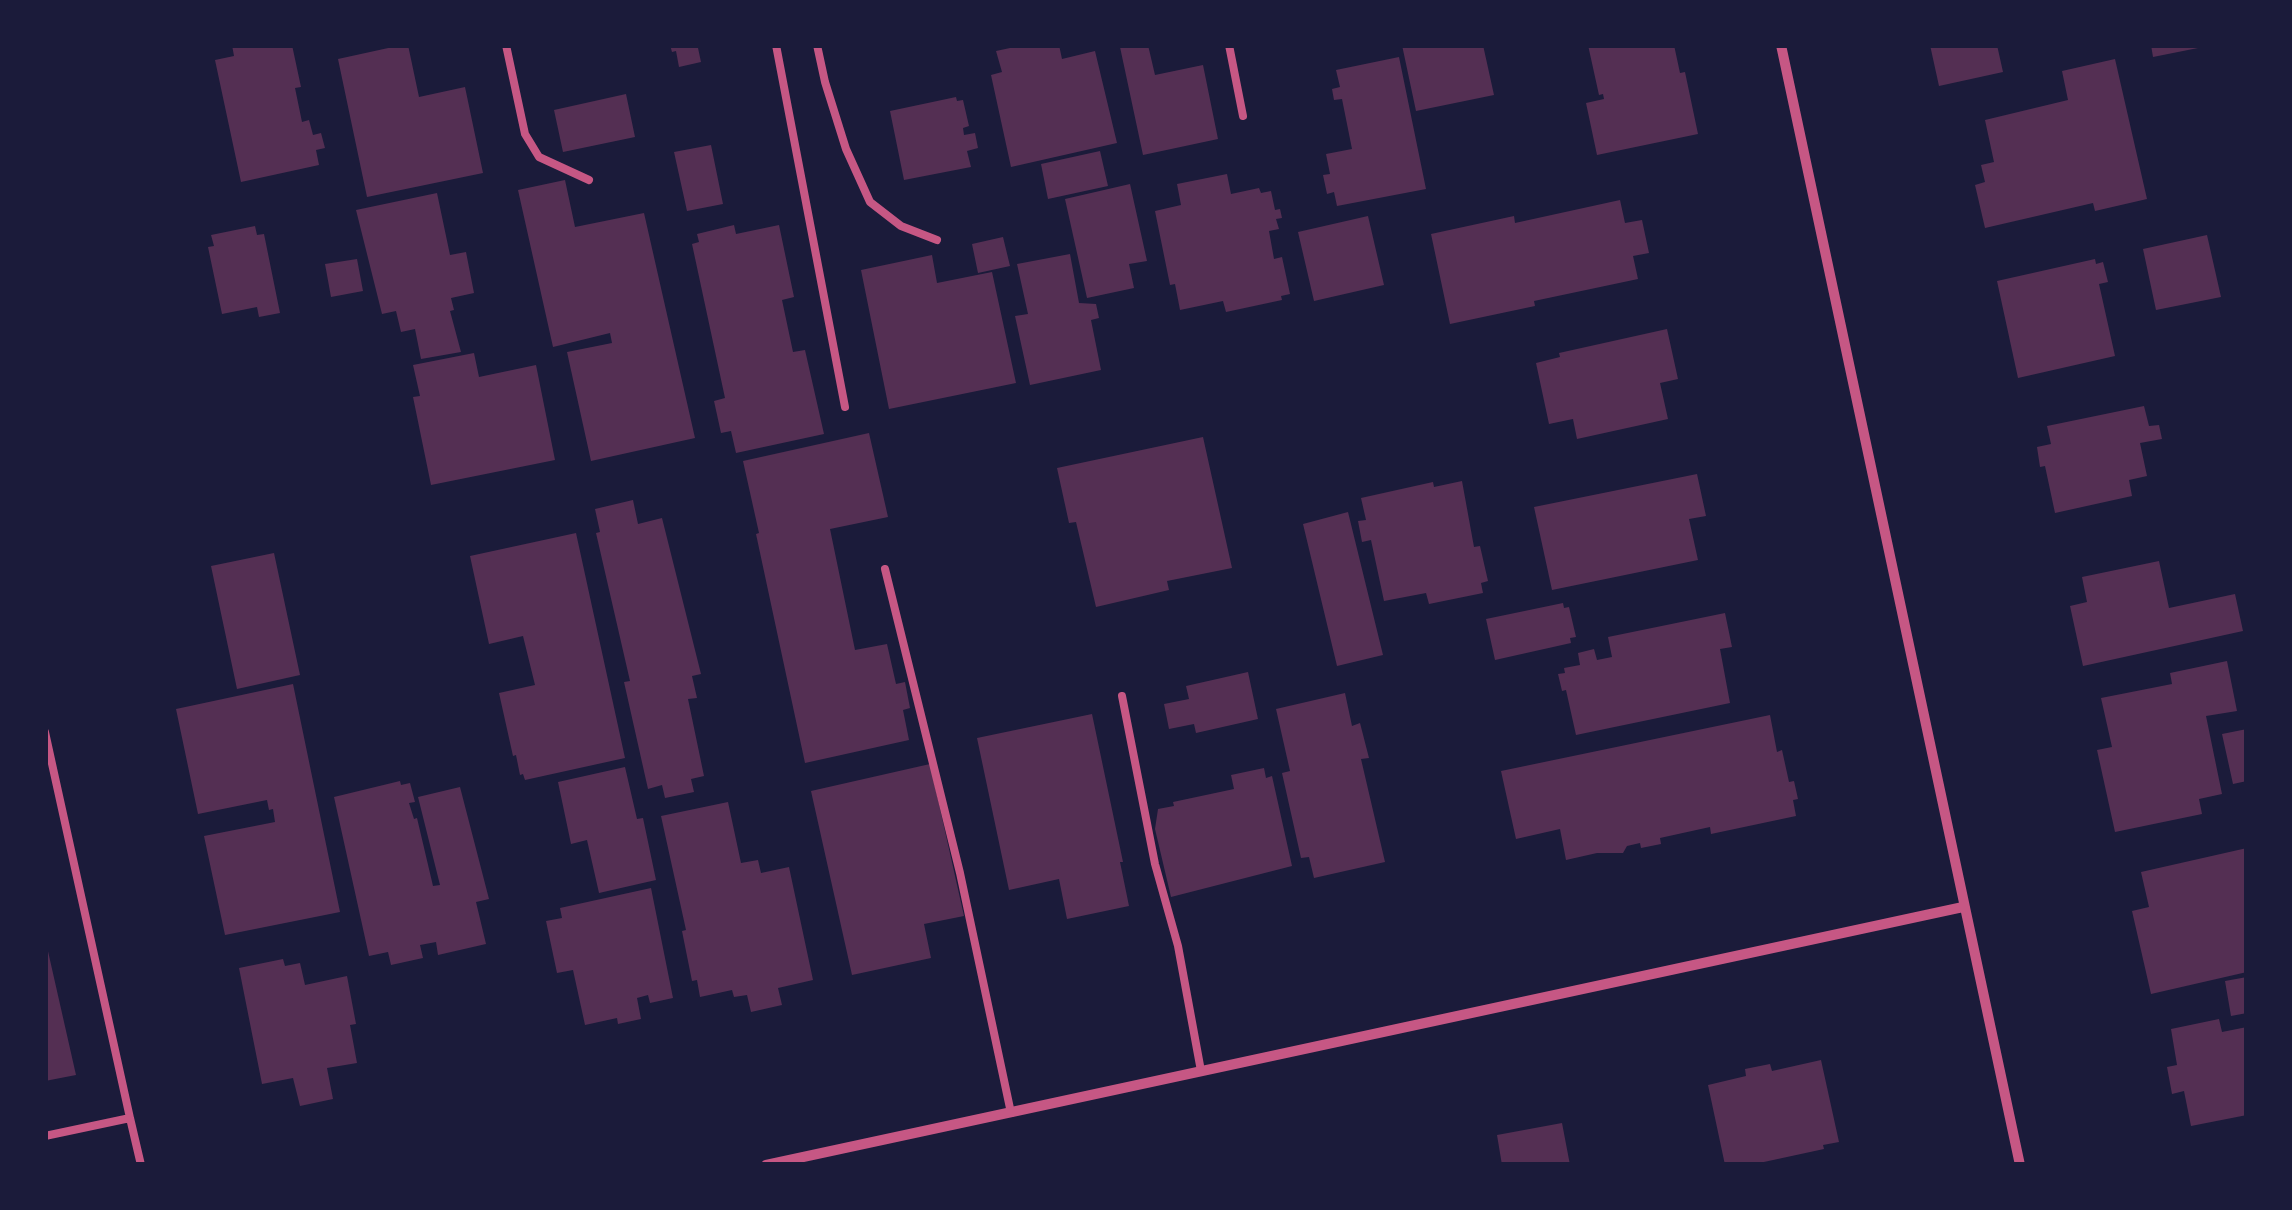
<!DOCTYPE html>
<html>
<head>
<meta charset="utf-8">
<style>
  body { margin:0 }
  #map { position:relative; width:2292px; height:1210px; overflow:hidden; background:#1b1b3a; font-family:Commissioner,sans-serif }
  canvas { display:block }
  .frame { position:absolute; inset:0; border:48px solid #1b1b3a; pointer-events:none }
</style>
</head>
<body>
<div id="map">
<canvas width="2292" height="1210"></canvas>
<div class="frame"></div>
</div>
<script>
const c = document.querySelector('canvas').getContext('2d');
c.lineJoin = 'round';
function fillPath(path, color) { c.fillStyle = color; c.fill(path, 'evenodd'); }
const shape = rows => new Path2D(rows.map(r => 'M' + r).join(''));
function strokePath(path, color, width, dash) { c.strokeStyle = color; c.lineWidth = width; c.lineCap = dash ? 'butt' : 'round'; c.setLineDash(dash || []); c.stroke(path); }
fillPath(shape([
  [232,45,292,45,301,87,295,88,302,122,309,120,313,135,321,133,325,148,316,150,319,165,241,182,215,60,234,56],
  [402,45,408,45,419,97,465,87,483,173,367,197,338,59],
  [670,45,706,45,706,47,698,48,701,62,679,67,676,51,672,52],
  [1024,45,1059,45,1062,59,1095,51,1117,143,1011,167,991,75,1002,72,996,51],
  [1130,45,1148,45,1155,75,1203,65,1218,139,1143,155,1120,47],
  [1402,45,1483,45,1494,95,1416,111],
  [1588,45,1674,45,1680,73,1685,72,1698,134,1597,155,1586,103,1604,99,1603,94,1599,95],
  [1930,45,1997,45,2003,72,1939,86],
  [2151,45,2203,45,2203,47,2153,57],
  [1399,57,1426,189,1337,206,1334,192,1327,194,1323,175,1330,174,1326,154,1352,149,1342,99,1334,100,1332,89,1340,87,1336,70],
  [2115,59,2147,199,2095,211,2093,203,1985,228,1975,185,1985,182,1981,165,1994,162,1985,120,2068,100,2062,71],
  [626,94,635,137,563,152,554,110],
  [956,97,957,101,963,100,969,126,963,128,964,135,975,133,978,148,967,151,971,167,904,180,890,111],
  [711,145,723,204,687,211,674,152],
  [1100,151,1108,186,1048,199,1041,164],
  [1227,174,1231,194,1259,188,1261,193,1271,191,1275,210,1280,209,1282,218,1276,219,1279,229,1269,231,1274,259,1282,257,1290,294,1281,296,1282,300,1226,312,1223,301,1180,310,1175,284,1170,285,1155,211,1181,205,1177,184],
  [565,180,575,227,644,213,695,438,591,461,567,352,612,343,610,333,553,347,518,190],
  [1130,184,1147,261,1129,264,1134,288,1087,298,1065,199],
  [437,193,450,255,466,252,474,293,451,298,454,310,450,311,461,352,421,359,415,329,401,332,396,311,382,314,356,210],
  [1620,200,1625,223,1642,220,1649,253,1633,256,1638,279,1534,301,1535,306,1450,324,1431,234,1514,216,1515,223],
  [1368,216,1384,285,1314,301,1298,232],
  [734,225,736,234,779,225,794,297,782,300,793,352,805,350,824,434,736,453,731,431,721,433,714,401,725,398,692,244,699,242,697,234],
  [255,226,257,235,264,234,280,313,259,317,257,307,222,314,208,247,214,246,211,235],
  [2207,235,2221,297,2156,310,2143,249],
  [1003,237,1010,266,978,273,972,244],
  [1070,254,1079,303,1096,304,1099,318,1091,320,1101,370,1030,385,1015,316,1028,314,1017,264],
  [932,255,937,283,992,272,1016,383,889,409,861,270],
  [357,259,363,291,331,297,325,264],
  [2095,259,2096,264,2103,262,2108,282,2099,284,2115,356,2018,378,1997,281],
  [1667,329,1678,379,1660,383,1668,419,1577,439,1573,419,1549,424,1536,363,1560,357,1559,353],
  [474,353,479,377,536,365,555,460,431,485,413,397,420,396,413,365],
  [2144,406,2149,426,2159,425,2162,439,2140,443,2147,476,2129,480,2132,496,2055,513,2045,466,2040,467,2037,447,2051,444,2047,426],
  [869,433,888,517,830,529,855,650,887,644,896,684,905,682,910,708,903,710,909,740,805,763,756,534,759,533,743,461],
  [1203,437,1232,568,1167,581,1169,590,1096,607,1076,522,1069,523,1057,468],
  [1697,474,1706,516,1689,519,1698,560,1552,590,1534,507],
  [1462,481,1474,547,1480,546,1488,581,1481,583,1483,593,1429,604,1426,593,1384,601,1371,540,1362,542,1358,521,1366,520,1361,498,1433,482,1434,487],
  [633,500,638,524,662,518,701,674,692,676,697,698,688,699,704,776,691,779,694,792,665,798,662,785,648,789,624,682,630,681,596,533,600,532,595,509],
  [1348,512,1383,655,1337,666,1303,524],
  [576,533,625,758,525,780,523,774,520,775,516,755,513,756,499,693,535,685,523,636,489,644,470,556],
  [274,553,300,675,237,689,211,566],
  [2159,561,2169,608,2235,594,2243,631,2083,666,2070,606,2087,602,2082,577],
  [1563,603,1564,608,1569,607,1576,637,1570,638,1571,643,1495,660,1486,619],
  [1725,613,1732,647,1720,649,1730,703,1576,735,1566,690,1562,691,1558,674,1565,673,1564,668,1580,665,1578,653,1594,649,1597,660,1612,657,1608,637],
  [2227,661,2237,711,2206,716,2222,794,2199,799,2202,814,2115,832,2097,750,2112,747,2101,698,2172,684,2170,673],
  [1248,672,1258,719,1196,733,1194,724,1169,729,1164,704,1189,699,1186,686],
  [293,684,340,912,225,935,204,836,275,822,273,809,269,810,267,800,198,814,176,709],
  [1345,693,1352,726,1360,723,1369,758,1361,759,1385,862,1314,878,1309,857,1301,858,1282,773,1290,771,1276,709],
  [1092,714,1123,862,1120,862,1129,906,1067,919,1059,879,1009,890,977,738],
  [1770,715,1777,752,1782,750,1789,782,1794,781,1798,799,1793,800,1796,816,1711,834,1710,827,1660,838,1661,844,1641,848,1640,843,1627,846,1623,853,1597,853,1566,860,1560,829,1516,839,1501,771],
  [2247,729,2247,781,2233,784,2222,734],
  [930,764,964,916,924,924,931,958,852,975,811,791],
  [625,767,637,819,643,818,656,880,599,893,587,840,571,844,558,782],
  [1264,768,1266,778,1272,776,1292,866,1171,897,1155,829,1158,809,1174,806,1173,802,1234,789,1231,775],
  [400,781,401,785,410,783,415,802,409,803,414,819,417,818,433,886,440,885,418,797,460,787,489,899,476,902,486,944,438,955,436,942,420,945,423,958,391,965,388,952,369,956,334,797],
  [728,802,741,863,758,860,761,873,789,867,813,980,778,988,782,1005,751,1012,747,995,734,997,732,990,700,997,697,980,692,981,682,931,686,930,661,816],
  [2247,848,2247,972,2151,994,2132,911,2149,907,2141,872],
  [651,888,673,998,650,1003,648,995,637,998,641,1019,618,1024,617,1018,585,1025,573,970,557,973,546,921,562,918,560,908],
  [45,938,76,1075,45,1081],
  [283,959,285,966,300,963,305,985,347,976,356,1024,350,1025,357,1063,327,1068,333,1099,300,1106,293,1078,262,1084,239,968],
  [2247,977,2247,1013,2231,1016,2225,981],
  [2219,1019,2222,1032,2247,1027,2247,1115,2191,1126,2184,1091,2172,1094,2167,1067,2177,1065,2171,1029],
  [1821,1060,1839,1142,1823,1145,1824,1149,1750,1165,1725,1165,1708,1085,1746,1076,1745,1069,1770,1064,1772,1071],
  [1562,1123,1570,1165,1502,1165,1497,1135]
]), '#542f53');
strokePath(shape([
  [506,45,525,134,539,157,589,180],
  [776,45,845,407],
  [817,45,825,82,846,149,870,202,901,226,937,240],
  [1229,45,1243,116],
  [885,569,960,873,1011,1113],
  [1122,696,1155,864,1178,946,1201,1071],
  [45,732,130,1118],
  [45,1136,130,1118,141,1165]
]), '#c65784', 8);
strokePath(shape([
  [1781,45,2020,1165],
  [766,1165,1963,907]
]), '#c65784', 10);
</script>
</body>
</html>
